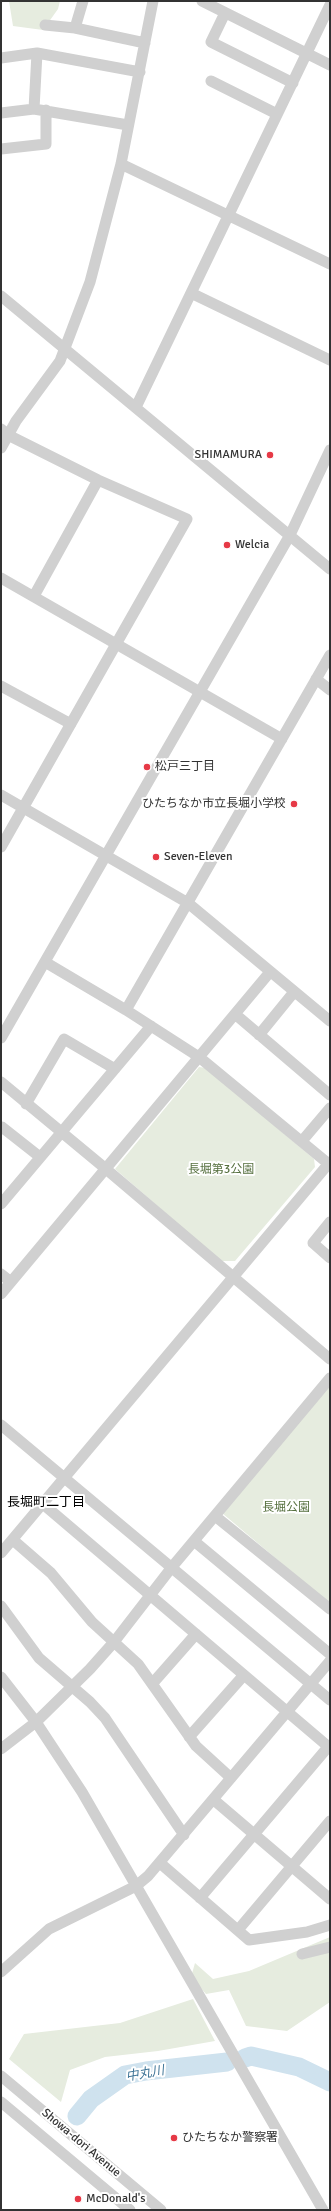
<!DOCTYPE html>
<html>
<head>
<meta charset="utf-8">
<style>
  body { margin:0 }
  #map { position:relative; width:331px; height:2211px; overflow:hidden; background:#fff; font-family:Signika,sans-serif }
  canvas { display:block }
  .frame { position:absolute; inset:0; border:2px solid #333; pointer-events:none }
</style>
</head>
<body>
<div id="map">
<canvas width="331" height="2211"></canvas>
<div class="frame"></div>
</div>
<script>
const c = document.querySelector('canvas').getContext('2d');
c.lineJoin = 'round';
function fillPath(path, color) { c.fillStyle = color; c.fill(path, 'evenodd'); }
const shape = rows => new Path2D(rows.map(r => 'M' + r).join(''));
function strokePath(path, color, width, dash) { c.strokeStyle = color; c.lineWidth = width; c.lineCap = dash ? 'butt' : 'round'; c.setLineDash(dash || []); c.stroke(path); }
function label(font, color, halo, rows, align = 'center') {
  c.font = font + ' Signika,"Noto Sans JP",sans-serif'; c.lineWidth = 4; c.setLineDash([]); c.textBaseline = 'middle'; c.strokeStyle = halo; c.fillStyle = color; for (const [text, x, y, turn = 0] of rows) {
    c.save(); c.translate(x, y); c.rotate((+turn || 0) * Math.PI / 180); c.textAlign = isNaN(turn) ? turn : align; if (halo) c.strokeText(text, 0, 0); c.fillText(text, 0, 0); c.restore();
  }
}
fillPath(shape([
  [9,1,60,1,58,9,43,30,13,26],
  [199,1067,206,1068,314,1159,315,1167,235,1261,221,1261,115,1169],
  [330,1386,330,1604,222,1513],
  [330,1937,330,2002,287,2031,246,2026,229,1990,206,1994,191,1977,195,1963,213,1979,249,1971],
  [193,1999,215,2041,158,2051,105,2057,70,2070,61,2102,9,2059,24,2034,120,2023]
]), '#e6ecdf');
strokePath(shape([
  [245,2058,251,2056,299,2067,330,2082],
  [77,2116,91,2099,125,2075,146,2071,227,2062]
]), '#cfe2ee', 19);
strokePath(shape([
  [202,1,330,65],
  [225,13,211,42,293,83],
  [45,25,75,28,145,43],
  [75,28,83,1],
  [1,58,37,53,140,72],
  [211,81,277,114],
  [34,109,37,53],
  [1,113,34,109,128,125],
  [1,149,46,144,46,110],
  [121,164,330,264],
  [191,293,330,360],
  [1,296,330,569],
  [136,407,330,5],
  [1,429,8,435,98,480,187,519,1,847],
  [1,448,16,421,60,361,90,282,121,164,153,1],
  [1,578,282,739],
  [34,596,98,480],
  [316,679,330,690],
  [1,686,71,724],
  [1,795,188,903,330,1021],
  [45,962,126,1010,199,1057,330,1165],
  [126,1010,330,655],
  [235,1014,330,1095],
  [259,1035,294,992],
  [1,1038,290,535,330,450],
  [1,1082,106,1169,330,1359],
  [26,1104,64,1039,115,1069],
  [1,1129,2,1127,40,1157],
  [302,1141,330,1108],
  [1,1204,151,1026],
  [330,1222,313,1243,330,1258],
  [1,1274,11,1282],
  [1,1294,270,972],
  [1,1425,330,1700],
  [43,1504,330,1748],
  [215,1516,330,1609],
  [13,1540,51,1573,92,1622,138,1664,196,1746,231,1778],
  [194,1541,330,1654],
  [1,1553,330,1162],
  [1,1606,39,1658,90,1702,105,1718,184,1835],
  [1,1677,36,1722,82,1792,323,2210],
  [152,1684,196,1634],
  [189,1737,244,1675],
  [1,1749,36,1722,90,1669,114,1642,172,1567,330,1378],
  [214,1800,330,1899],
  [160,1863,249,1940,307,1932,330,1925],
  [200,1898,328,1747],
  [238,1930,330,1821],
  [302,1954,330,1947],
  [1,1972,49,1929,136,1886,148,1876,330,1661],
  [1,2076,161,2210],
  [1,2102,130,2210]
]), '#d0d0d0', 11);
for (const [x, y, r, color] of [
  [270,455,4,"#e63946"],
  [227,545,4,"#e63946"],
  [147,767,4,"#e63946"],
  [294,804,4,"#e63946"],
  [156,857,4,"#e63946"],
  [174,2138,4,"#e63946"],
  [78,2199,4,"#e63946"]
]) { const dot = new Path2D(); dot.arc(x, y, r, 0, 2 * Math.PI); c.fillStyle = color; c.fill(dot); strokePath(dot, '#fff', 1.5); }
label('12px', '#333', '#fff', [
  ["SHIMAMURA",262,455,"right"],
  ["Welcia",235,545],
  ["松戸三丁目",155,767],
  ["ひたちなか市立長堀小学校",286,804,"right"],
  ["Seven-Eleven",164,857],
  ["ひたちなか警察署",182,2138],
  ["McDonald's",86,2199]
], 'left');
label('12px', '#56703f', '#fff', [
  ["長堀第3公園",221,1170],
  ["長堀公園",286,1508]
]);
label('12px', '#333', '#fff', [
  ["Showa-dori Avenue",81,2143,40]
]);
label('13px', '#000', '#fff', [
  ["長堀町二丁目",46,1503]
]);
label('italic 13px', '#3f7597', '#fff', [
  ["中丸川",145,2074,-10]
]);
</script>
</body>
</html>
